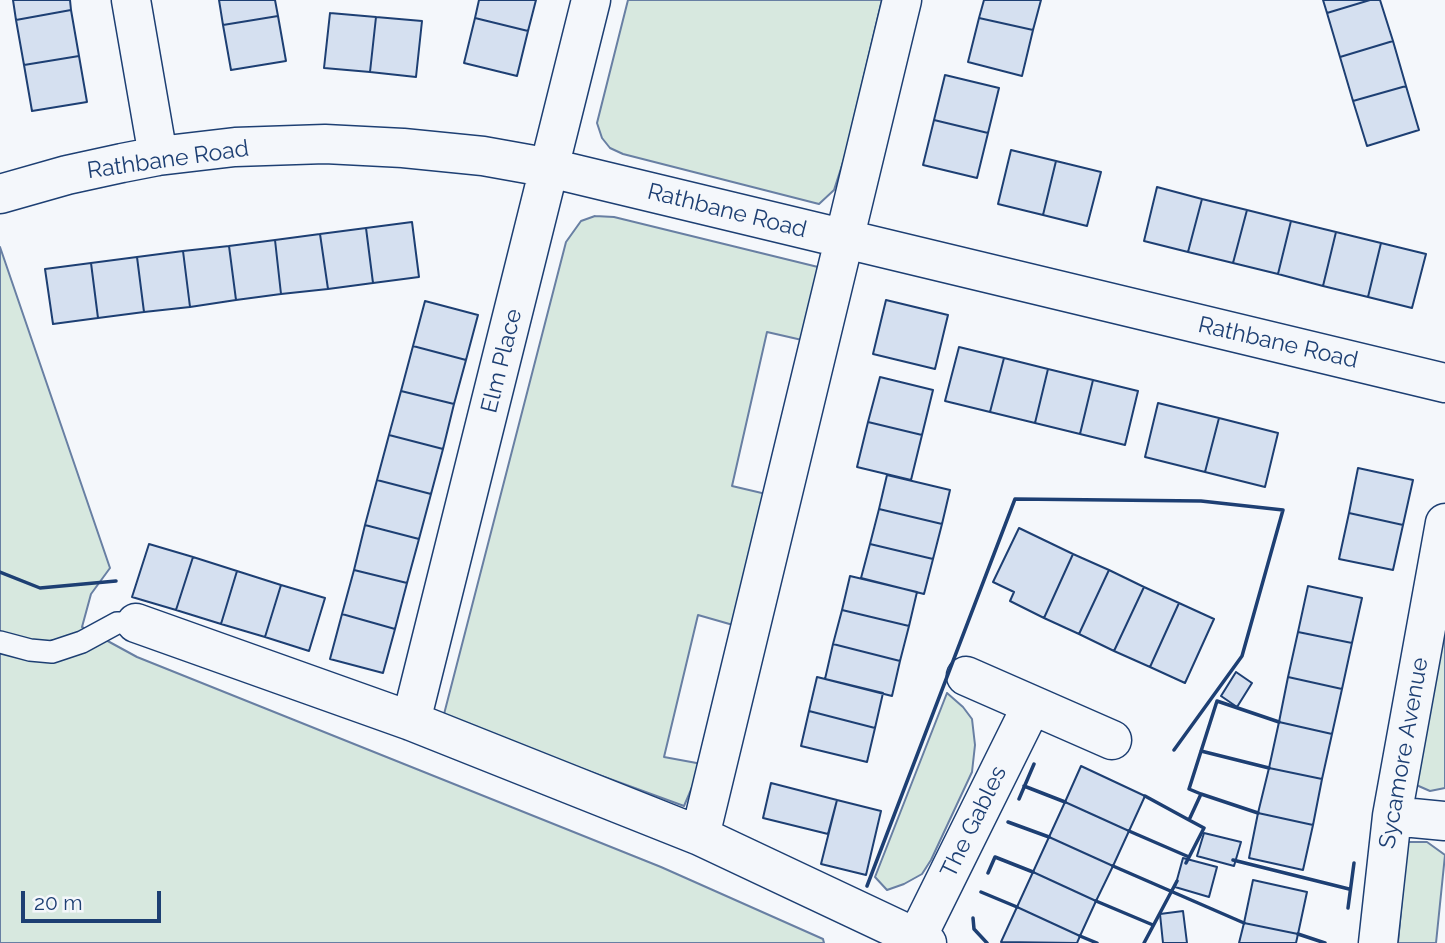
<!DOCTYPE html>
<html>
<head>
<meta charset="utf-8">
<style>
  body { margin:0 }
  #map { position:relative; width:1445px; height:943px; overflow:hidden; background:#f4f7fb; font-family:Raleway,sans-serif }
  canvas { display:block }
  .scale { position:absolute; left:21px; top:891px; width:140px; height:32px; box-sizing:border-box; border:4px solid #1d3f73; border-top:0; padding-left:9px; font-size:21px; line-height:24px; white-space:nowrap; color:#1d3f73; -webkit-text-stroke:5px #f4f7fb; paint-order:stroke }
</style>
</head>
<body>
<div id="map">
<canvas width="1445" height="943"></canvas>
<div class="scale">20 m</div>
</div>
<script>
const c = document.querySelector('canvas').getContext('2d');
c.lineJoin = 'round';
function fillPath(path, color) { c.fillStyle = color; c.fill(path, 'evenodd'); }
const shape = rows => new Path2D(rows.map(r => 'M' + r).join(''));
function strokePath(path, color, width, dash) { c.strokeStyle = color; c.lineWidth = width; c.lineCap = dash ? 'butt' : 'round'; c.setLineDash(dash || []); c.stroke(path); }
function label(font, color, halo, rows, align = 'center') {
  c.font = font + ' Raleway,sans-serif'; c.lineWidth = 5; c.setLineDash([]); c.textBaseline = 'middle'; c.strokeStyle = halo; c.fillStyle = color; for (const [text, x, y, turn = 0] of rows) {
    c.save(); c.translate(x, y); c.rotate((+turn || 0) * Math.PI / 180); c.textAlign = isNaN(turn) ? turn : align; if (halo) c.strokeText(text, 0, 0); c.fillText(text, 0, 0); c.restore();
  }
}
const green = shape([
  [628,0,882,0,845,156,834,190,819,204,623,154,610,148,602,138,597,123,628,0],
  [595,216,614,217,818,267,802,340,767,332,732,486,766,494,733,625,698,615,664,757,702,764,684,806,443,718,566,242,581,221,595,216],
  [0,247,110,568,91,594,82,627,137,657,661,867,823,939,824,943,0,943,0,247],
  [1445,619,1445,788,1430,791,1414,784,1445,619],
  [947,693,963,707,972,719,975,745,972,772,931,860,922,874,904,884,887,890,875,877,947,693],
  [1407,842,1427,842,1445,855,1436,943,1398,943,1407,842]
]);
fillPath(green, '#d7e8df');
strokePath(green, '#687fa3', 2);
const building = shape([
  [13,0,70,0,71,10,16,20,13,0],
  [219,0,275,0,278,16,223,25,219,0],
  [479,0,536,0,528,31,475,18,479,0],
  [984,0,1041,0,1033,30,979,18,984,0],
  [1323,0,1370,0,1327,13,1323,0],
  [1370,0,1380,0,1393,41,1340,57,1327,13,1370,0],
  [71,10,79,56,24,65,16,20,71,10],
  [330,13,376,17,370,72,324,68,330,13],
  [278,16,286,61,231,70,223,25,278,16],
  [376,17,422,21,416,77,370,72,376,17],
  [475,18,528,31,517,76,464,63,475,18],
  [979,18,1033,30,1022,76,968,62,979,18],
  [1393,41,1406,86,1353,101,1340,57,1393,41],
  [79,56,87,102,32,111,24,65,79,56],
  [945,75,999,88,988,133,934,120,945,75],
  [1406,86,1419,130,1367,146,1353,101,1406,86],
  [934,120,988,133,977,178,923,165,934,120],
  [1011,150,1056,161,1043,215,998,204,1011,150],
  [1056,161,1101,172,1087,226,1043,215,1056,161],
  [1157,187,1202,199,1188,252,1144,241,1157,187],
  [1202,199,1247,210,1233,263,1188,252,1202,199],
  [1247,210,1291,221,1278,274,1233,263,1247,210],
  [1291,221,1336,232,1323,286,1278,274,1291,221],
  [412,222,419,277,373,283,366,228,412,222],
  [366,228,373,283,328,289,320,234,366,228],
  [1336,232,1381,243,1368,297,1323,286,1336,232],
  [320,234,328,289,281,294,275,240,320,234],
  [275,240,281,294,236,300,229,246,275,240],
  [1381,243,1426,254,1412,308,1368,297,1381,243],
  [229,246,236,300,190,307,183,251,229,246],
  [183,251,190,307,144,312,137,257,183,251],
  [137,257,144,312,98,318,91,263,137,257],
  [91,263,98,318,53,324,45,269,91,263],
  [886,300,948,315,935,369,873,354,886,300],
  [425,301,478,315,466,360,413,346,425,301],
  [413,346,466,360,454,404,401,391,413,346],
  [959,347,1004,358,990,412,945,401,959,347],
  [1004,358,1048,369,1035,423,990,412,1004,358],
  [1048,369,1093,380,1080,434,1035,423,1048,369],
  [880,377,933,390,922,435,868,422,880,377],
  [1093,380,1138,391,1125,445,1080,434,1093,380],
  [401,391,454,404,443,449,389,435,401,391],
  [1158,403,1219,418,1205,472,1145,457,1158,403],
  [1219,418,1278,433,1265,487,1205,472,1219,418],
  [868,422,922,435,911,480,857,467,868,422],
  [389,435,443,449,431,494,377,480,389,435],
  [1358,468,1413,480,1403,525,1349,513,1358,468],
  [887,475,950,490,942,524,879,509,887,475],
  [377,480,431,494,419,539,365,525,377,480],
  [879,509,942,524,933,559,870,544,879,509],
  [1349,513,1403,525,1393,570,1339,559,1349,513],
  [365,525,419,539,407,583,354,570,365,525],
  [1019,528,1073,554,1044,618,1010,601,1014,592,993,582,1019,528],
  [149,544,193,557,176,610,132,597,149,544],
  [870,544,933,559,924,594,861,578,870,544],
  [1073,554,1109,570,1079,634,1044,618,1073,554],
  [193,557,237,571,221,624,176,610,193,557],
  [354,570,407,583,395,629,342,614,354,570],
  [1109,570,1144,587,1114,651,1079,634,1109,570],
  [237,571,281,585,265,637,221,624,237,571],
  [850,576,917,592,909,626,842,610,850,576],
  [281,585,325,598,309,651,265,637,281,585],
  [1308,586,1362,598,1352,643,1298,632,1308,586],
  [1144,587,1179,603,1150,667,1114,651,1144,587],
  [1179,603,1214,619,1185,683,1150,667,1179,603],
  [842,610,909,626,900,661,833,644,842,610],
  [342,614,395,629,383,673,330,659,342,614],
  [1298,632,1352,643,1342,689,1288,677,1298,632],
  [833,644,900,661,892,696,825,679,833,644],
  [1236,672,1252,683,1237,707,1221,696,1236,672],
  [817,677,883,693,875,728,809,711,817,677],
  [1288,677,1342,689,1332,734,1279,722,1288,677],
  [809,711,875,728,867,762,801,746,809,711],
  [1279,722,1332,734,1322,779,1269,768,1279,722],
  [1081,766,1145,796,1129,831,1065,802,1081,766],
  [1269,768,1322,779,1313,825,1258,813,1269,768],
  [771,783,837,800,828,834,763,818,771,783],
  [837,800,881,811,866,875,821,864,837,800],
  [1065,802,1129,831,1113,866,1049,837,1065,802],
  [1258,813,1313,825,1303,870,1249,858,1258,813],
  [1204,833,1241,842,1234,866,1197,856,1204,833],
  [1049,837,1113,866,1096,901,1033,872,1049,837],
  [1183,858,1217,867,1209,897,1175,887,1183,858],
  [1033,872,1096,901,1080,936,1017,907,1033,872],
  [1253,880,1307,892,1298,934,1244,923,1253,880],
  [1017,907,1080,936,1077,943,1001,942,1017,907],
  [1183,911,1187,943,1163,943,1160,914,1183,911],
  [1244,923,1298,934,1296,943,1239,943,1244,923]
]);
fillPath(building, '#d5e0f0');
strokePath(building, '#1d3f73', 2);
const lane = shape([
  [0,642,30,650,52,652,82,642,117,623,136,623]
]);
const street = shape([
  [131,0,158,156],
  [0,194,67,175,122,163,158,156,235,147,325,144,403,148,483,156,550,168,1445,383],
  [136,623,411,721,700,836,927,943],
  [966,676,1112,740],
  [411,721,591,0],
  [1392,816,1445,821],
  [700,836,902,0],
  [917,937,1031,707],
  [1378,943,1392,816,1445,523]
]);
strokePath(lane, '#1d3f73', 24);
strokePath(street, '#1d3f73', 41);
strokePath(lane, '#f4f7fb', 21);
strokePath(street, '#f4f7fb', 38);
strokePath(shape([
  [0,572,40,588,116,581],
  [1201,751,1269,768],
  [1024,786,1065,802],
  [1201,794,1258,813],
  [1145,796,1189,820],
  [1019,799,1034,764],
  [1008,822,1049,837],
  [1129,831,1189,857],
  [1233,860,1349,889],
  [1186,863,1204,828,1189,820,1201,794,1189,789,1217,701,1279,722],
  [1113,866,1244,923],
  [988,873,995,857,1033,872],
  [867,886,1015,499,1201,501,1283,510,1242,656,1174,750],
  [981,892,1017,907],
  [1096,901,1153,925],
  [1348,908,1354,863],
  [973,918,974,929,987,943],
  [1298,934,1325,943],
  [1080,936,1097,943],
  [1144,943,1177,881]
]), '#1d3f73', 3.5);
label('23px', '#1d3f73', '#f4f7fb', [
  ["Rathbane Road",168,160,-8],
  ["Rathbane Road",727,211,14],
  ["Rathbane Road",1278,343,13],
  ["Elm Place",502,361,-76],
  ["Sycamore Avenue",1404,753,-80],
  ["The Gables",974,822,-64]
]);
</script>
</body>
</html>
